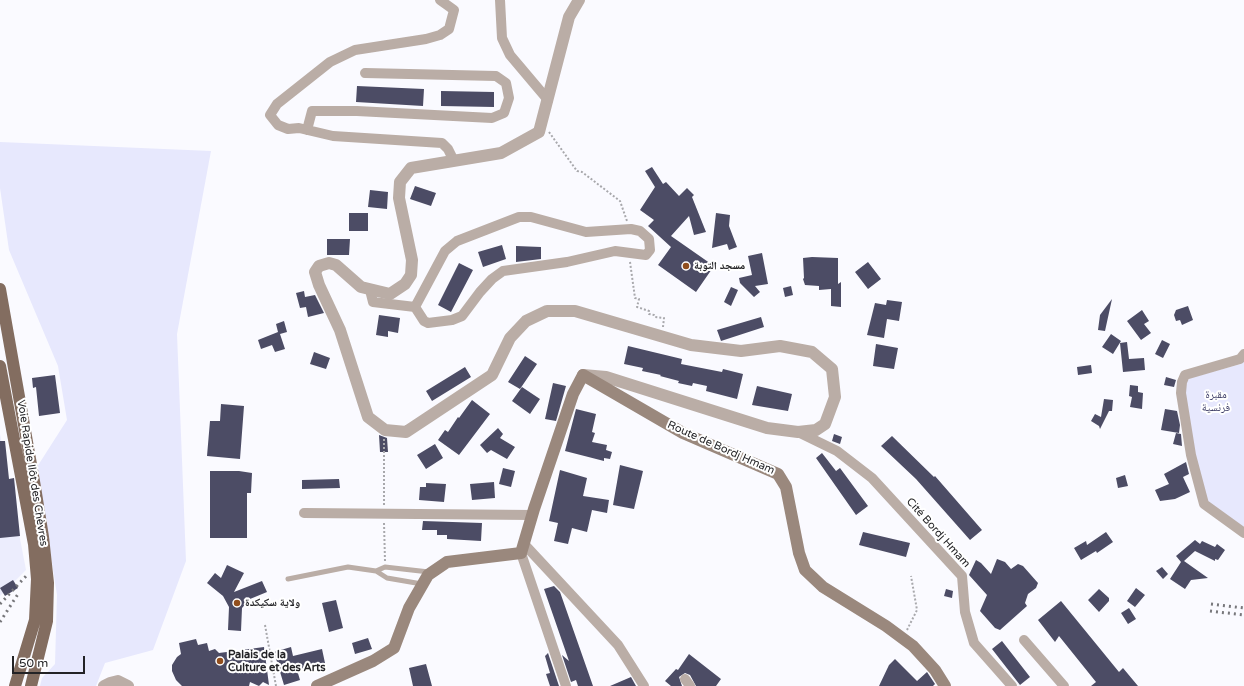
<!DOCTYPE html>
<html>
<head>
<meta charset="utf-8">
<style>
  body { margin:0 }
  #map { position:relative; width:1244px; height:686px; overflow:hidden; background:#fafaff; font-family:"Varela Round",sans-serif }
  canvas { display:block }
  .scale { position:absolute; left:12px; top:656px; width:73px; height:18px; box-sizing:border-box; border:2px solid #232326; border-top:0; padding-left:5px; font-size:12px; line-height:14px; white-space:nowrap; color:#232326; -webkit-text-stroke:3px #fff; paint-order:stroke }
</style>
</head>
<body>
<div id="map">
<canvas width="1244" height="686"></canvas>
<div class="scale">50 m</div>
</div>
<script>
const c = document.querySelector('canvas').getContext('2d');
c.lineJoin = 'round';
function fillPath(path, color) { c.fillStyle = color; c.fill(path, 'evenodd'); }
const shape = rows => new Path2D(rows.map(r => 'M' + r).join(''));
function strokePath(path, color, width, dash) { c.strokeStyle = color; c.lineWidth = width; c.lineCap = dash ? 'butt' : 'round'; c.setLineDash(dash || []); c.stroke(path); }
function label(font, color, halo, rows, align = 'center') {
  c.font = font + ' "Varela Round","Noto Naskh Arabic",sans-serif'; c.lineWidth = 4; c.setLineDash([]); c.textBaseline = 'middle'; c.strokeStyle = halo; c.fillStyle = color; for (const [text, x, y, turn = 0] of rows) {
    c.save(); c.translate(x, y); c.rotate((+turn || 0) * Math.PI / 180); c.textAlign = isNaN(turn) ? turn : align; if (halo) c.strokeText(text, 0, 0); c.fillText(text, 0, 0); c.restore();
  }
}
fillPath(shape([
  [0,434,26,570,0,596]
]), '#ecedfd');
fillPath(shape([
  [0,142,211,151,177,334,186,561,153,650,105,663,96,686,40,686,42,678,55,664,57,595,37,467,67,420,58,366,9,250,0,188],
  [1244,360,1244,528,1207,504,1191,442,1184,384,1190,378,1241,364]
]), '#e7e8fd');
fillPath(shape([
  [357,86,424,89,423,106,356,102],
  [441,91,494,92,494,107,441,106],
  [652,167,663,184,666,182,679,196,687,188,694,195,692,197,706,232,694,235,689,216,671,236,714,266,696,292,658,265,671,247,648,226,654,220,640,210,655,187,645,171],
  [415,186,436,193,431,206,410,199],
  [370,190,388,192,387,209,368,207],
  [349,213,368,213,368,231,349,231],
  [716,213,730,215,729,226,737,247,729,250,727,244,712,248],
  [327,239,350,239,349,255,327,255],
  [502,245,506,259,483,267,478,252],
  [516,246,541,247,541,259,516,262],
  [762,253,768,284,755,286,760,292,754,297,740,283,739,278,752,275,748,256],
  [812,257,838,258,838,284,841,282,841,307,831,306,831,289,819,290,819,286,805,285,803,279,804,278,803,258],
  [868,262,881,279,868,289,855,272],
  [459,263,473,270,451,312,438,305],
  [791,286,793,295,785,297,783,288],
  [731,287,738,290,731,306,724,302],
  [304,291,305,297,315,295,324,313,308,317,306,307,300,308,296,293],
  [1112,299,1105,331,1098,330,1100,315],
  [887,300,902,302,899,321,887,319,884,338,867,335,875,303,886,305],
  [1188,306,1193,320,1182,325,1180,320,1176,321,1174,315,1176,310],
  [1142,310,1149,321,1144,324,1151,333,1141,340,1127,321],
  [379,315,400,318,398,333,388,331,388,337,376,335],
  [761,317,764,327,721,341,717,330],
  [284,321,287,332,280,334,285,349,275,352,272,345,261,349,258,340,278,332,276,324],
  [1111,334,1121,341,1113,354,1102,347],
  [1162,340,1170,344,1163,358,1155,354],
  [1127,342,1129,359,1144,358,1145,370,1123,372,1120,343],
  [876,344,898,348,894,369,873,366],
  [628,346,682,359,681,364,722,372,723,369,743,374,737,399,706,391,707,386,693,383,692,386,678,383,679,381,660,376,661,375,642,371,643,368,624,364],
  [314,352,330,358,326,369,310,364],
  [525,356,537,364,520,389,508,382],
  [1091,365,1092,373,1078,375,1077,367],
  [465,367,471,377,432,401,426,391],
  [55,375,60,413,39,416,36,387,33,388,32,378],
  [1166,377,1176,380,1174,387,1164,385],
  [553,383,566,386,556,421,545,419],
  [1130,385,1138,386,1138,392,1143,393,1142,409,1130,407,1132,397,1129,396],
  [757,386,792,394,788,411,752,405],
  [522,387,540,399,530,414,512,401],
  [1104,399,1113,400,1112,411,1109,411,1100,429,1099,426,1091,421,1095,414,1101,417],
  [472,400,490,414,459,455,438,440,445,430,448,432,458,417,459,418],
  [221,404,244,406,240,459,207,456,210,421,220,421],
  [576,409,596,414,592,432,595,433,592,442,607,445,606,450,612,452,610,459,604,458,604,461,565,451],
  [1165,409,1177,411,1180,425,1179,433,1161,430],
  [498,428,503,434,500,438,515,447,507,459,491,450,487,453,480,445],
  [1176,433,1181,434,1182,446,1173,444],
  [834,434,842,437,840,444,832,441],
  [379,435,387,438,388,452,380,452],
  [892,436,934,477,935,476,982,530,970,540,916,479,881,446],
  [0,441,5,441,9,479,14,478,20,536,0,538],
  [435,444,443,458,426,469,417,455],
  [822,453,836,471,840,468,868,506,856,515,816,458],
  [1186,462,1189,474,1183,477,1190,492,1175,499,1160,501,1155,490,1169,484,1164,474],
  [620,465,643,471,634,509,613,505],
  [503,468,515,471,511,487,499,484],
  [560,470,587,478,583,496,609,500,607,513,592,510,587,532,572,528,568,544,554,541,558,523,549,521],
  [210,471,239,471,252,473,251,493,247,493,247,538,210,538],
  [1125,475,1128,486,1118,488,1116,478],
  [339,479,340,488,302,489,302,480],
  [494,482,495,498,472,500,470,484],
  [426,483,446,484,444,502,419,500,420,487,426,487],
  [423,521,482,523,481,541,447,539,447,535,437,535,437,530,422,530],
  [863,532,910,543,906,557,859,545],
  [1106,532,1113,542,1097,553,1096,551,1081,560,1074,548,1086,541,1087,545],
  [1195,540,1200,544,1202,541,1215,547,1217,544,1225,550,1218,560,1215,559,1215,561,1195,551,1184,561,1208,578,1191,580,1185,589,1170,579,1181,562,1176,556],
  [997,559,1005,562,1011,569,1018,564,1023,566,1038,583,1036,588,1028,594,1025,603,1027,606,1000,630,995,628,980,611,987,595,969,575,976,560,981,563,991,574],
  [227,565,244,573,234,592,262,581,267,592,250,599,242,608,241,631,228,630,229,607,223,596,207,583,215,573,221,578],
  [1162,567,1168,574,1163,579,1156,571],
  [13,580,18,588,5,596,0,588],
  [554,586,560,592,593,686,578,686,576,680,571,682,562,655,569,661,544,589],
  [1136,588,1145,595,1135,607,1127,601],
  [946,589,953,591,952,598,944,596],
  [1099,589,1109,598,1109,601,1099,612,1088,600],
  [336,600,343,628,329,632,322,603],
  [1061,601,1119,672,1123,668,1138,686,1091,686,1096,682,1059,636,1055,642,1038,620],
  [1129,608,1136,619,1128,624,1121,613],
  [368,638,372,649,355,654,352,643],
  [196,639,198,645,207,643,209,651,215,649,219,653,264,647,269,685,263,682,259,686,250,682,249,686,182,686,176,680,172,671,172,665,177,657,181,654,179,643],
  [1002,641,1030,677,1020,685,992,649],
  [291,647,293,656,322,649,325,663,297,670,300,680,284,685,274,652],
  [548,653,559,686,550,686,546,674,550,673,545,656],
  [689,654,721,679,716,686,696,686,690,675,685,673,679,677,682,686,671,686,665,681,676,669,678,670],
  [895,659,917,681,927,672,935,684,933,686,879,686,889,665],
  [426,664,432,686,413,686,409,668],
  [631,677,636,686,610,686]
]), '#4c4c65');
strokePath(shape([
  [549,132,577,171,582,172,620,201,627,221],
  [630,262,635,298,639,299,637,307,649,311,649,314,654,315,655,317,664,318,663,327],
  [384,505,384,439],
  [384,523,385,561],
  [265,625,276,686],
  [907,630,917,610,911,576]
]), '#a8a8ac', 2, [2, 2]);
strokePath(shape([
  [376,571,385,567,429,572],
  [288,579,348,567,376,571,387,578,422,584]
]), '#baada6', 5);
strokePath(shape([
  [440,0,454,10,449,29,440,35,426,39,355,50,330,62,277,104,270,115,278,125,288,129,299,128,333,136,442,143,448,149,454,161],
  [500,0,502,38,510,55,548,100],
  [307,130,312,111,357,111,492,118,504,113,509,98,506,83,496,76,365,73],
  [370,290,373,302,415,307,445,251,457,241,519,217,531,217,586,232,631,229,640,231,649,239,650,250,646,255,615,251,567,262,503,271,492,279,480,292,462,316,452,320,428,323,424,321,415,307],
  [1244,354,1240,359,1185,375,1182,382,1181,393,1191,455,1204,504,1244,533],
  [798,432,837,451,872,478,962,576,965,612,974,643,1012,686],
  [304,513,532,515],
  [524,544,618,645,644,686],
  [521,553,566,686],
  [1024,640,1064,686],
  [685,679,690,686]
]), '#baada6', 10);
strokePath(shape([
  [579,0,569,17,539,132,501,153,411,168,400,182,399,198,412,260,411,275,405,284,390,294,361,287,336,265,329,263,319,266,315,272,319,285,340,330,368,417,385,430,406,432,492,375,510,338,526,321,547,311,575,311,691,345,741,351,780,346,812,352,832,369,835,397,825,424,816,430,798,432,767,428,606,377,583,375],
  [104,686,110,683,118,681,128,686]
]), '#baada6', 12);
strokePath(shape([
  [317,686,373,661,394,648,409,608,428,575,447,562,521,553,534,509,573,394,583,375,683,433,778,474,786,487,799,553,805,570,823,587,886,626,913,646,935,670,945,686]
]), '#9a887d', 12);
strokePath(shape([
  [0,289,35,487,43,537,48,583,47,621,31,686],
  [0,366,34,544,37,579,35,620,15,686]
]), '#836d60', 12);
strokePath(shape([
  [0,604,28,574],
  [1211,604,1244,608],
  [1210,611,1244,615],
  [0,622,18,594]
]), '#77777b', 3, [2, 4]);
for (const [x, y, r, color] of [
  [686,266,4,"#914e1d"],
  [237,603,4,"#914e1d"],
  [220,661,4,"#914e1d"]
]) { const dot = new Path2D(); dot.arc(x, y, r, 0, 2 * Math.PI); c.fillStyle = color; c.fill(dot); strokePath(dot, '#fff', 1.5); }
label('bold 11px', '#232326', '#fff', [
  ["مسجد التوبة",694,266],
  ["ولاية سكيكدة",245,603],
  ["Palais de la",228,655],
  ["Culture et des Arts",228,668]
], 'left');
label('11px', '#3c3c65', '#fff', [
  ["مقبرة",1216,395],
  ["فرنسية",1216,408]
]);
label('11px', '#232326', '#fff', [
  ["Route de Bordj Hmam",721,448,24],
  ["Voie Rapide Ilôt des Chèvres",32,473,81],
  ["Cité Bordj Hmam",938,533,48]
]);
</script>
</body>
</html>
